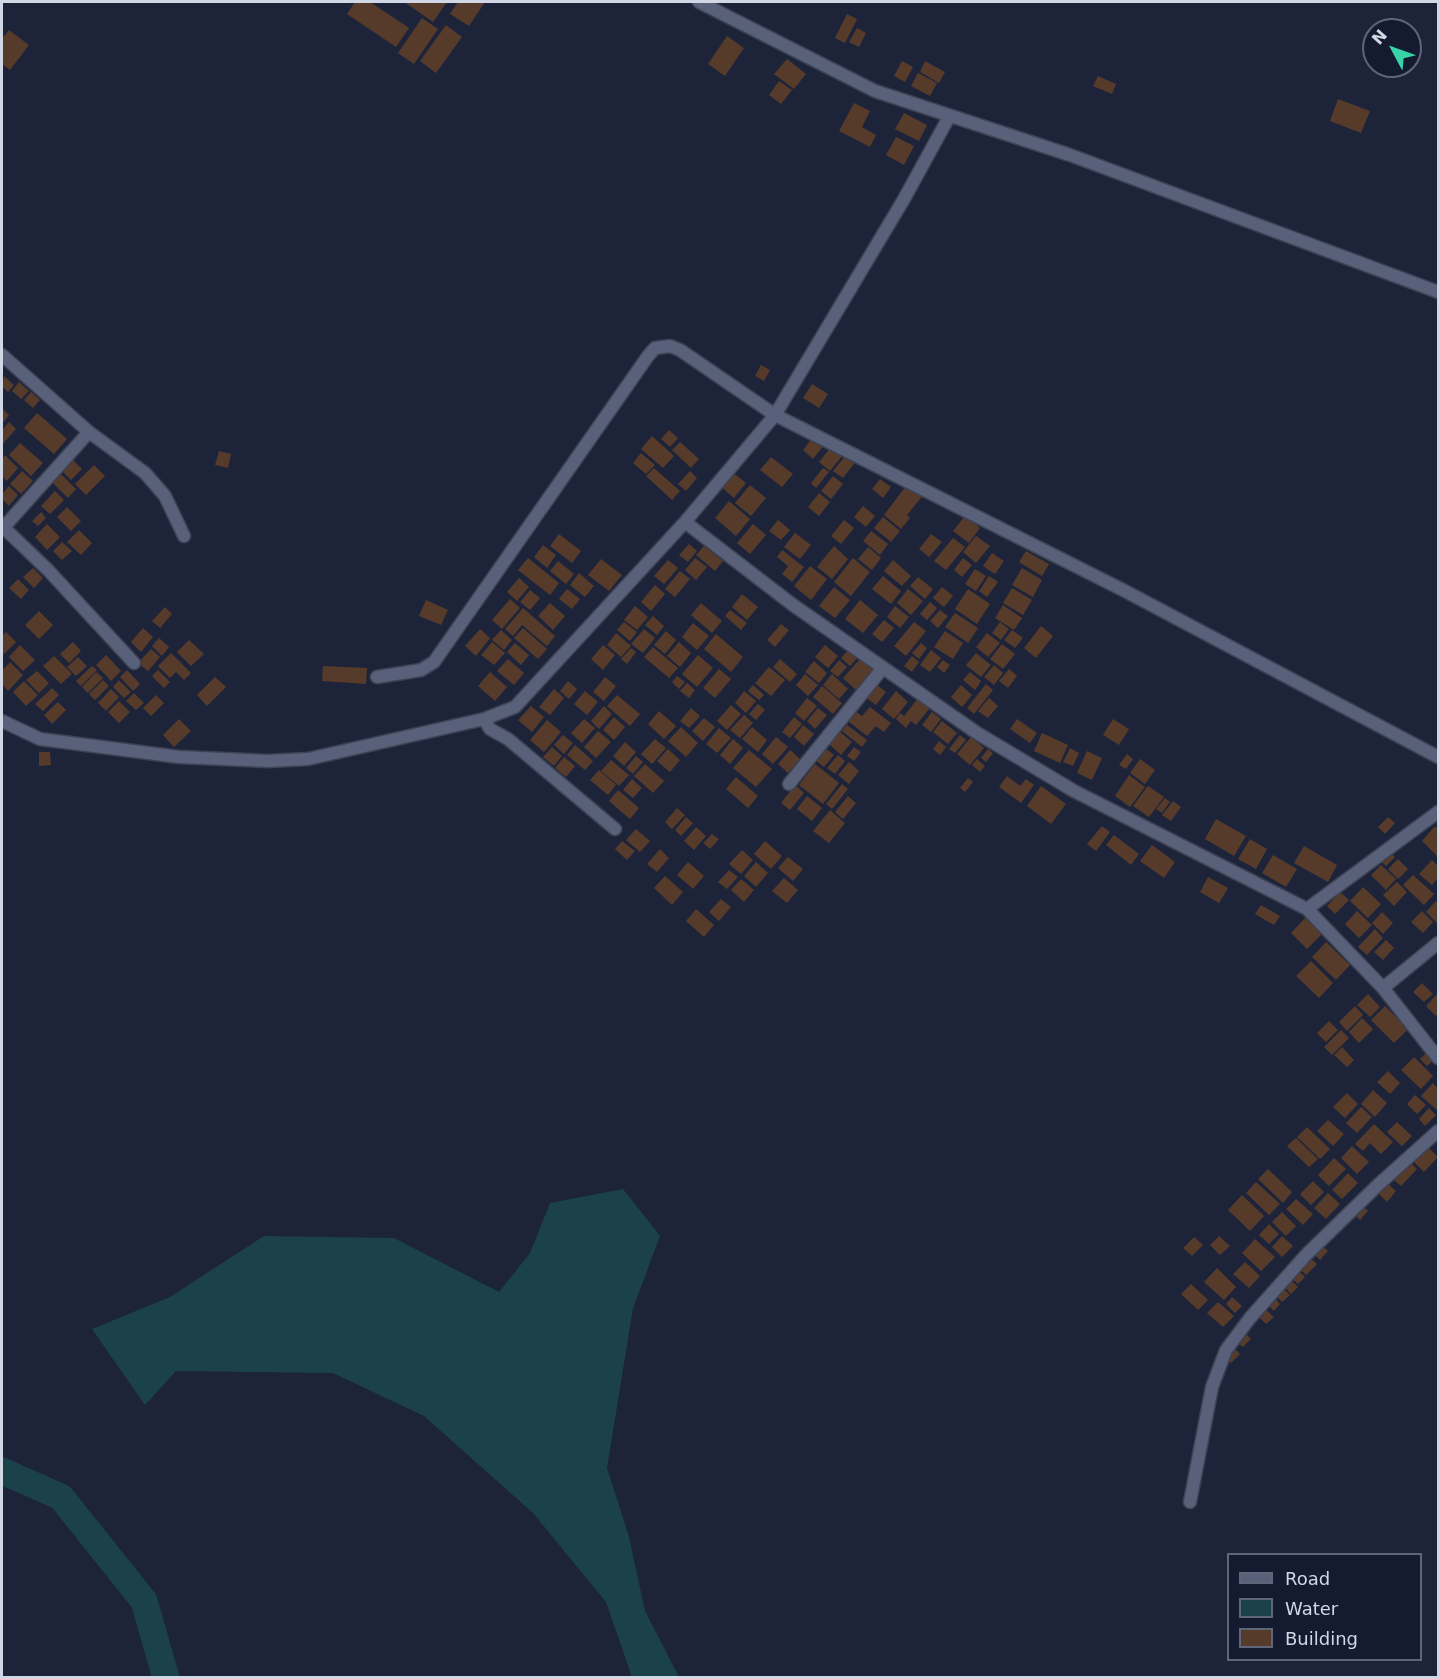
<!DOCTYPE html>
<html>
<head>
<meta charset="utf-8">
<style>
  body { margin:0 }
  #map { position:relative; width:1440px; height:1679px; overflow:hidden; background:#1d243a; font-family:"DejaVu Sans",sans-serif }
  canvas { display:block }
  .frame { position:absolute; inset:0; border:3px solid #d2d7e6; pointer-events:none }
  .legend { position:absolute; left:1227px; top:1553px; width:195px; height:108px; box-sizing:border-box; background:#141a30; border:2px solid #606679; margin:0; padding:8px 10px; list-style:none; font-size:18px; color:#d2d7e6 }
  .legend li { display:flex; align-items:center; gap:12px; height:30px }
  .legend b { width:30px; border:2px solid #606679 }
  .north { position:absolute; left:1362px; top:18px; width:60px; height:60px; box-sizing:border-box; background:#141a30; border:2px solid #606679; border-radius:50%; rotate:311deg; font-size:16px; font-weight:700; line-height:24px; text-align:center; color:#d2d7e6 }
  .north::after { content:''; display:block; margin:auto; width:21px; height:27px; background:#36d4a7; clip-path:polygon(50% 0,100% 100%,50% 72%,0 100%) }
</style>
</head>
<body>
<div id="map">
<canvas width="1440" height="1679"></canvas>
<div class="frame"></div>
<ul class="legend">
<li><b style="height:8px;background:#58607a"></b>Road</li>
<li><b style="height:16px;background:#1b414b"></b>Water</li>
<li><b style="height:16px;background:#563b2b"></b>Building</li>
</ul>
<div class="north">N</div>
</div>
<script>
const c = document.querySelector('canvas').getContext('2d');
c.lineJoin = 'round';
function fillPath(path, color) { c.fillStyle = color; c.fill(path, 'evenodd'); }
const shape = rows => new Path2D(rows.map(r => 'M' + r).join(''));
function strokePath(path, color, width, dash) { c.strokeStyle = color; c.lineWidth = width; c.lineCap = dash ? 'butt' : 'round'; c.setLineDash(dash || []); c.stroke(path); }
fillPath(shape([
  [623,1189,660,1236,633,1308,607,1468,629,1537,645,1611,679,1677,632,1677,606,1602,533,1513,424,1416,333,1373,176,1371,145,1405,92,1329,170,1297,264,1236,394,1238,499,1292,530,1253,550,1203]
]), '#1b414b');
strokePath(shape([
  [2,1471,61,1497,144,1601,166,1678]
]), '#1b414b', 27);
fillPath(shape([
  [355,2,370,2,409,28,396,47,347,14],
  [404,2,447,2,433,22],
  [458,2,485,2,469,26,450,14],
  [847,14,857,19,845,43,835,38],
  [422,18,438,29,414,64,398,53],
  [446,25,462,37,436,73,420,61],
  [857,28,866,33,859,47,849,42],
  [9,30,29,45,10,70,2,64,2,39],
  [727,36,744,48,725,76,708,64],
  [787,59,806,74,794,89,774,74],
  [902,61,913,67,905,82,894,76],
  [925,61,945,72,939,83,920,72],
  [918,73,937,83,930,96,911,86],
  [1098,76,1116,84,1112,94,1093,86],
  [779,81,792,90,781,104,769,95],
  [1338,99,1370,111,1361,133,1330,121],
  [854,103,870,111,862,127,876,135,870,147,839,131],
  [904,113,927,125,919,141,895,129],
  [896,137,914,146,904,165,886,155],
  [761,365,770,370,764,381,755,376],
  [4,376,14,385,8,392,2,387],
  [19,382,29,391,21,399,12,391],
  [812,384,828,394,819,408,803,398],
  [31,392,40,400,33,408,24,400],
  [3,409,9,415,2,424,2,411],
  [37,413,67,439,54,454,24,428],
  [9,422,16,429,2,445,2,430],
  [669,430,678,438,670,447,661,439],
  [652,436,674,456,663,468,641,449],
  [813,437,824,445,813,459,803,450],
  [680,442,699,459,691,468,672,450],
  [20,443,43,463,31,476,9,455],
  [831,447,842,456,830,471,819,462],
  [219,451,231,454,228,468,215,465],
  [641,453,655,465,646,474,633,463],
  [847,454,856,461,843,478,833,471],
  [5,455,18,468,7,481,2,476,2,459],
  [70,457,82,469,71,480,59,468],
  [771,457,793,474,782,487,760,470],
  [94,465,105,476,86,495,75,484],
  [654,468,680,491,672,500,646,476],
  [823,468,829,472,816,488,811,483],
  [22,471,33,481,21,494,10,484],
  [690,471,697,478,686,491,678,484],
  [732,472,746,483,734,498,720,486],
  [61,474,76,489,68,498,53,483],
  [833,476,843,484,831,499,821,491],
  [880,479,891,487,883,498,872,489],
  [909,482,924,494,907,515,910,518,901,529,884,515],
  [750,485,766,498,751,516,735,503],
  [9,486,18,495,9,506,2,499,2,494],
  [55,491,64,500,50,514,41,506],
  [819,493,830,502,819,516,808,507],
  [729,501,750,519,736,536,715,518],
  [863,506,875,516,866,527,854,517],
  [67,507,81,521,71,531,57,517],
  [41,512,46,518,38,526,32,521],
  [965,516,980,528,969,543,953,531],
  [883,517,900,531,891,542,874,528],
  [778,520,790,530,781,540,769,531],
  [844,520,854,528,841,544,831,536],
  [47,524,60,537,47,550,35,537],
  [753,524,766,535,750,554,737,543],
  [79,530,92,543,81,555,67,542],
  [871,531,888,544,880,555,863,541],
  [795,533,811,545,800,559,784,547],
  [559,534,581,551,572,563,550,546],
  [931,534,942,542,929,557,919,549],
  [976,536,990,546,976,563,963,552],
  [953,538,965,547,946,570,934,561],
  [62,542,72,551,62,560,53,551],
  [689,544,697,551,688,562,679,555],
  [543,545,556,555,547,568,534,557],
  [704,546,723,561,715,571,696,555],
  [834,546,848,559,832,579,817,567],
  [868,547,881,558,872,570,858,559],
  [782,550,804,567,792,582,782,574,788,566,777,557],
  [1026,551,1049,564,1042,576,1019,562],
  [992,553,1004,561,995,574,983,566],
  [528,558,559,583,550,595,518,570],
  [695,558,707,567,696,580,685,570],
  [853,558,870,572,851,596,834,582],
  [963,558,972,565,962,577,954,570],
  [601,559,622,575,609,591,588,575],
  [668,560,678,568,664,584,654,576],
  [893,560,911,576,902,586,884,571],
  [558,561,574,574,566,584,550,571],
  [810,566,827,579,811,600,794,586],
  [33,568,43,578,34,588,23,577],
  [1022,568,1042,580,1033,597,1012,585],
  [975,569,986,576,976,591,965,584],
  [680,571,690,579,675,597,665,589],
  [579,573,594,586,585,597,570,585],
  [883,576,901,591,891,604,872,589],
  [989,576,998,582,987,597,979,591],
  [918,577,933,589,925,599,910,586],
  [519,578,529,587,517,601,507,592],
  [18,579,29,590,21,599,9,588],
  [655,585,665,594,651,611,641,602],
  [834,587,850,600,835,618,819,606],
  [942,587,953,596,944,607,933,598],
  [1012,588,1032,600,1023,615,1003,603],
  [567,589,580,599,572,609,559,599],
  [908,589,923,601,911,615,897,603],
  [968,589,990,604,977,624,955,609],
  [530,590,540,598,530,610,520,602],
  [742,594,758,607,747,620,732,607],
  [510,599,520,608,502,629,492,620],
  [426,600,448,610,441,625,419,616],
  [860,600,878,615,863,633,845,619],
  [930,602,937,608,927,620,920,614],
  [550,603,565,616,553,630,538,616],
  [701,603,722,621,712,633,691,615],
  [1003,605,1022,618,1014,630,995,618],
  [635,606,648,617,637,630,624,620],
  [895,606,909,617,900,628,887,617],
  [165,607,172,614,160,628,152,621],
  [523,608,555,636,547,646,522,625,513,636,505,629],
  [730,610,747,623,741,630,725,616],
  [940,610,948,616,938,628,930,621],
  [39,611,53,625,39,639,25,625],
  [955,613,978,628,968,643,945,627],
  [653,616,664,626,657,635,645,625],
  [884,620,894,628,882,642,872,634],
  [624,622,637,632,630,641,617,630],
  [914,622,926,631,906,656,894,646],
  [1000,622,1009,629,1001,640,992,633],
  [693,623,709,636,697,650,682,637],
  [781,624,789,630,775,647,767,640],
  [1041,626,1053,636,1036,658,1024,648],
  [143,628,153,637,141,652,131,642],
  [523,628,547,649,538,659,514,638],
  [480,629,490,638,476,656,465,646],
  [644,629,655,638,643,653,631,644],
  [501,630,512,640,504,650,492,640],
  [1012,630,1023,638,1015,648,1004,640],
  [666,631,676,640,665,654,654,645],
  [945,631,963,643,953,659,934,647],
  [6,632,16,642,4,654,2,651,2,636],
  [616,633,631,646,621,657,607,645],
  [987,633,1000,643,988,657,976,647],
  [716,634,743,657,731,672,704,649],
  [159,638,169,647,162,656,152,646],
  [189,640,204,654,191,666,177,652],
  [73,642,81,651,69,663,60,654],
  [492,642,505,653,494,665,481,655],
  [679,642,691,653,680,667,667,656],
  [515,643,529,655,521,665,507,652],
  [921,643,927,648,919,659,912,653],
  [1002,644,1015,654,1003,669,990,659],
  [20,645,35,660,23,671,9,657],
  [603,645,615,655,603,670,591,659],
  [825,645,838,656,828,668,815,657],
  [653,647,678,668,669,678,644,657],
  [631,648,636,652,627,664,621,659],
  [850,648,859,656,850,666,841,658],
  [151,649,160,657,148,671,138,663],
  [931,650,941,658,930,672,920,665],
  [171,653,191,673,184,680,176,672,170,678,158,666],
  [976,653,991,665,981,677,966,665],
  [106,655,121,671,111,681,96,665],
  [698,655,713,668,697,687,682,674],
  [54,656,72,674,61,684,43,666],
  [912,656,919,662,912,672,904,666],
  [78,657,87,666,76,676,67,667],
  [508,659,524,673,514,685,497,671],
  [780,659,797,674,790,682,773,667],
  [860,659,873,670,856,690,843,678],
  [839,660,847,667,838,677,830,671],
  [943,660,950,665,944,673,937,667],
  [814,661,827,673,819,683,805,672],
  [10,662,23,675,8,691,2,684,2,671],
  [994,665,1003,673,994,685,984,677],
  [92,666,97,670,81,686,76,681],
  [323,666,367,668,366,684,322,681],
  [769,667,785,680,771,696,755,683],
  [719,669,731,679,715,698,703,688],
  [1009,669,1017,676,1008,688,999,681],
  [127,670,140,684,133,691,120,677],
  [158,670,170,682,164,688,152,676],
  [37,671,49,683,39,693,26,680],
  [96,672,103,678,88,693,82,687],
  [490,672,507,687,495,701,478,686],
  [970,672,981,681,975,690,963,680],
  [805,674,818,685,808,696,796,685],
  [832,674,848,689,839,699,823,685],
  [677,676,685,682,679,689,672,682],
  [215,677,226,687,207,706,197,695],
  [605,677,616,686,604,701,593,692],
  [103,680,109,686,95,700,89,694],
  [119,680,131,692,124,698,113,687],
  [24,681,38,695,26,706,13,692],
  [568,681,577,689,569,699,560,691],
  [687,683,695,690,689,698,680,691],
  [876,684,886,692,876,705,865,697],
  [986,684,993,690,974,714,967,708],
  [753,685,764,695,759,700,748,691],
  [961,685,972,695,962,707,951,697],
  [822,686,842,703,833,714,813,697],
  [52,688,59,695,43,711,35,704],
  [111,689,119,697,106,711,98,703],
  [554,689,564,698,550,715,539,707],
  [585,691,598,702,587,715,574,704],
  [744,691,756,701,746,713,735,703],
  [896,691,908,702,894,719,882,709],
  [134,693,144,703,136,710,126,701],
  [156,695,164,703,151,716,143,708],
  [617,695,640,714,630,726,607,706],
  [807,698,817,706,804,721,795,713],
  [918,698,930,708,916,725,911,721,906,728,896,719,900,713,904,716],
  [989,698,998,706,988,718,978,711],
  [119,701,130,712,119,723,108,712],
  [58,702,66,710,52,724,44,715],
  [758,704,765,710,756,720,749,714],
  [731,705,741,714,727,730,717,721],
  [531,706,544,717,532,732,518,720],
  [604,706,612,714,599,729,591,721],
  [870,707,891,723,884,732,876,726,867,736,848,721,855,711,862,716],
  [691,708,700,716,689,728,680,721],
  [818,708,827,715,815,729,807,721],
  [659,711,676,726,664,739,648,724],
  [932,712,941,719,931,732,922,725],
  [744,715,753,723,740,738,730,730],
  [614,717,625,727,614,740,603,730],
  [794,717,802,724,790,738,782,732],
  [704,718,715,727,703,741,692,731],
  [179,719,191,731,174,747,163,735],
  [584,719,595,728,582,743,571,733],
  [1017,719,1037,733,1030,743,1010,729],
  [1113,719,1129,729,1119,745,1103,735],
  [547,720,561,732,544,752,530,740],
  [942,721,957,733,948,744,933,732],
  [803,725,814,734,804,746,794,737],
  [847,725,867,740,862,747,842,731],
  [681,727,698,743,686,757,668,741],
  [752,727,767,740,758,752,742,739],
  [719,728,731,738,717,753,706,744],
  [598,731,611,742,596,758,584,747],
  [839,731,852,742,841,755,829,744],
  [1042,733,1068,745,1060,763,1034,751],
  [563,735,573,743,564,754,554,745],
  [960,735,966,740,955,753,949,749],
  [776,737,788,747,773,764,762,754],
  [971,737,984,748,970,765,957,754],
  [655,739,666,748,652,764,641,754],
  [733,739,743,748,730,764,720,755],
  [939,741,946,747,940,755,933,749],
  [625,742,636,752,624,766,613,756],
  [575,745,593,761,585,770,567,755],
  [552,747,562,756,554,766,543,757],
  [854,747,861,752,854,761,847,756],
  [825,748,834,755,824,767,815,760],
  [1070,748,1079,753,1073,766,1063,762],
  [668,749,680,760,670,772,657,761],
  [988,749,993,753,986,762,981,758],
  [749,750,772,769,756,787,733,768],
  [790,750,800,759,788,773,778,764],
  [1087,751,1102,758,1092,780,1077,773],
  [39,752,50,752,51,765,39,766],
  [1127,754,1133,759,1126,769,1119,765],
  [838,755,845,761,835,774,827,768],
  [636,756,643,762,633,774,626,768],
  [564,757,575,766,566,777,555,768],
  [977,759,985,766,980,772,972,765],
  [1140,759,1155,770,1145,784,1130,773],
  [611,760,629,775,619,786,601,771],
  [849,762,859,771,849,784,838,775],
  [645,764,664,781,653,793,634,776],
  [815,764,839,783,823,804,799,785],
  [599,770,616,785,608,795,590,780],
  [1129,775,1145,787,1130,807,1115,796],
  [1007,776,1020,786,1026,779,1034,785,1021,803,999,787],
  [736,777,758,796,748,808,726,789],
  [968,778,973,782,965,792,960,788],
  [632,779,642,788,633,798,623,790],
  [842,784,848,789,832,809,826,804],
  [795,785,804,793,790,810,781,803],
  [1041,786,1066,804,1051,824,1027,806],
  [1148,786,1164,797,1149,817,1133,806],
  [618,790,639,808,630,819,609,801],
  [807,796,822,808,812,821,797,809],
  [848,796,856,803,843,819,835,812],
  [1165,798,1170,802,1162,813,1156,809],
  [1173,801,1181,807,1171,821,1162,815],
  [677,808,685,815,672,829,665,822],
  [830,810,845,823,829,843,813,831],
  [686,817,693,823,681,836,675,830],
  [1388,817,1395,823,1385,834,1378,827],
  [1216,819,1246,836,1234,856,1205,839],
  [1102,826,1110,832,1096,851,1087,844],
  [1435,826,1438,830,1438,857,1422,841],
  [696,827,706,836,694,850,684,841],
  [636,829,650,841,640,852,626,840],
  [712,834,719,839,710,849,703,843],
  [1114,835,1139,854,1131,865,1106,845],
  [1250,839,1267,849,1256,869,1238,859],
  [622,841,635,851,627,860,615,849],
  [765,841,782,856,771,869,754,854],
  [1152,845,1175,862,1164,878,1140,861],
  [1304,846,1337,865,1328,882,1294,863],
  [660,849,669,858,657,872,647,864],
  [742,850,753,860,741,874,729,864],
  [1390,852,1395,857,1386,866,1381,861],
  [1273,855,1297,869,1286,887,1262,873],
  [788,857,803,869,793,881,778,868],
  [1398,859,1408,869,1398,879,1388,869],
  [1432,860,1438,866,1438,878,1432,885,1419,874],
  [688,862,704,876,693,889,677,875],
  [756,862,768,873,756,887,744,876],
  [1381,865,1396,879,1386,890,1371,875],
  [729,870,738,877,727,889,718,882],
  [1413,875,1434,894,1424,905,1403,885],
  [665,876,683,892,672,905,654,888],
  [1208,877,1228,888,1219,903,1200,892],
  [784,878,798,890,787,903,772,891],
  [741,879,754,890,744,902,731,890],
  [1397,882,1407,892,1394,906,1383,895],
  [1363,887,1381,904,1368,918,1350,901],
  [1340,892,1349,900,1335,914,1327,906],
  [721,899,731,907,719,921,709,912],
  [1436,901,1438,903,1438,924,1426,912],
  [1261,905,1280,916,1274,925,1255,914],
  [696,909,714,925,704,937,686,921],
  [1357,911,1372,925,1359,938,1345,924],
  [1422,911,1433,922,1423,933,1411,922],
  [1382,912,1393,923,1383,934,1372,923],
  [1307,916,1324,932,1307,949,1291,933],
  [1375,929,1383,938,1367,955,1358,947],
  [1386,940,1394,948,1383,960,1374,952],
  [1326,942,1350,965,1336,980,1312,957],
  [1311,961,1333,983,1319,998,1296,976],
  [1422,983,1433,994,1424,1002,1413,992],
  [1368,994,1380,1007,1370,1017,1357,1005],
  [1437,994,1438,1013,1436,1016,1426,1006],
  [1355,1006,1363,1015,1347,1031,1339,1022],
  [1385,1006,1408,1029,1394,1043,1371,1020],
  [1362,1018,1373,1029,1359,1043,1349,1032],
  [1329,1021,1338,1030,1326,1042,1317,1033],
  [1341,1030,1349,1038,1332,1055,1324,1047],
  [1342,1047,1354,1060,1347,1067,1334,1055],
  [1426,1053,1434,1060,1427,1066,1420,1059],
  [1414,1057,1433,1076,1421,1089,1401,1070],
  [1388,1071,1400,1083,1390,1094,1377,1082],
  [1433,1083,1438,1089,1437,1110,1421,1096],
  [1373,1090,1387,1103,1375,1117,1361,1104],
  [1347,1093,1358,1104,1345,1118,1333,1107],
  [1415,1095,1426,1105,1417,1114,1407,1104],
  [1361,1107,1372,1117,1357,1133,1346,1123],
  [1429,1108,1436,1115,1425,1126,1419,1119],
  [1328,1120,1344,1134,1333,1146,1317,1131],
  [1397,1122,1412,1136,1402,1146,1387,1132],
  [1374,1124,1393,1142,1381,1154,1370,1143,1363,1151,1355,1144],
  [1307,1127,1330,1149,1320,1159,1297,1137],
  [1296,1138,1318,1159,1309,1167,1287,1146],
  [1426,1145,1438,1157,1424,1172,1412,1160],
  [1352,1146,1369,1162,1357,1174,1341,1158],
  [1334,1158,1346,1169,1329,1186,1318,1175],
  [1411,1163,1417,1169,1401,1186,1394,1180],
  [1268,1169,1292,1192,1283,1203,1258,1179],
  [1348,1173,1358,1183,1342,1199,1332,1190],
  [1313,1181,1324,1192,1311,1205,1300,1194],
  [1256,1182,1280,1204,1269,1215,1246,1193],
  [1388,1184,1396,1191,1387,1202,1379,1194],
  [1328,1193,1340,1204,1326,1219,1314,1208],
  [1242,1195,1264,1216,1250,1231,1228,1210],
  [1296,1199,1313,1214,1303,1225,1286,1209],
  [1361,1204,1368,1211,1360,1220,1353,1213],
  [1282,1212,1296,1226,1286,1236,1272,1222],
  [1269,1224,1279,1234,1269,1244,1259,1235],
  [1219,1236,1230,1246,1220,1255,1210,1245],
  [1282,1236,1293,1246,1282,1257,1272,1247],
  [1194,1237,1203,1245,1192,1256,1183,1248],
  [1255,1239,1275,1257,1261,1271,1242,1253],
  [1320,1244,1328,1251,1320,1260,1312,1252],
  [1307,1255,1317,1264,1306,1275,1297,1266],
  [1245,1262,1260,1276,1249,1288,1233,1274],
  [1217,1268,1236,1287,1224,1300,1204,1282],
  [1296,1268,1305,1277,1298,1284,1289,1276],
  [1289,1278,1298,1287,1291,1294,1283,1285],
  [1191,1284,1208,1300,1198,1310,1181,1294],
  [1281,1286,1290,1295,1282,1302,1274,1294],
  [1273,1296,1280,1304,1274,1311,1266,1303],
  [1232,1297,1242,1306,1235,1313,1226,1304],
  [1218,1302,1234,1316,1223,1327,1207,1313],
  [1266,1310,1274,1317,1266,1324,1259,1317],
  [1246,1334,1251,1339,1243,1347,1238,1343],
  [1235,1349,1240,1354,1231,1363,1226,1358]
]), '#563b2b');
const minor = shape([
  [699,2,875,91,1070,155,1438,292],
  [2,355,89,432,145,473,165,496,184,536],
  [685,522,793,605,977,733,1074,791,1307,909,1383,988],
  [2,526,48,570,134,663],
  [3,528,89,432],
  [377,677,421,670,434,662,648,356,655,348,670,346,680,350,775,415,1125,591,1438,757],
  [484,719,490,729,508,739,615,829],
  [2,721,40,739,179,757,268,761,308,759,484,719,515,707,685,522,775,415,904,199,949,117],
  [789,784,882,669],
  [1307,909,1438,812],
  [1438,943,1383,988,1438,1058],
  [1190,1502,1212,1387,1226,1350,1250,1318,1306,1255,1379,1184,1438,1131]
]);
strokePath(minor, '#3d4254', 15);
strokePath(minor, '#58607a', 12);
</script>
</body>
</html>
